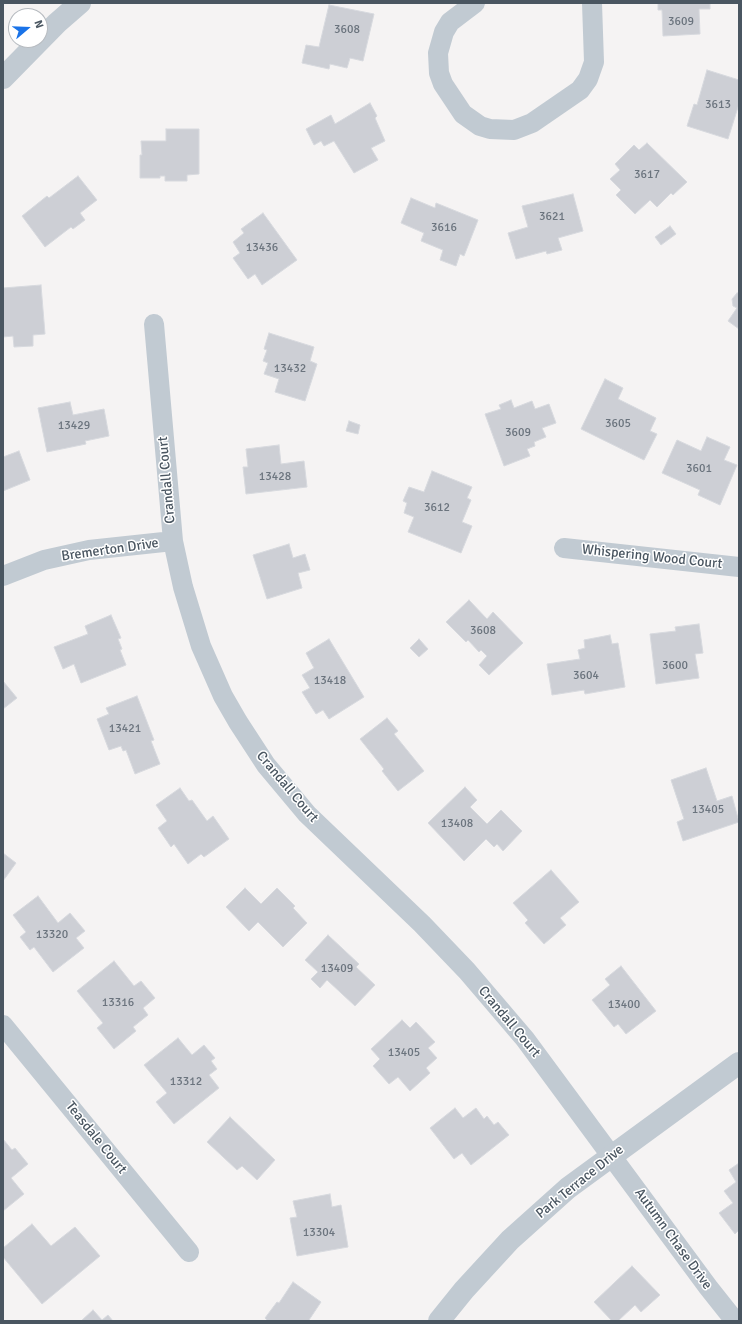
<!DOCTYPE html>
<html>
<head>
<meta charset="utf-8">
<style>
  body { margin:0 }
  #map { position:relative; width:742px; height:1324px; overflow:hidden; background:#f5f3f3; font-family:Signika,sans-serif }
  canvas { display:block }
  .frame { position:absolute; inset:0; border:4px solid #4a5661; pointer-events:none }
  .north { position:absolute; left:8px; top:8px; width:40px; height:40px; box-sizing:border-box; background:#fff; border:1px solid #b7bbc0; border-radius:50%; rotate:71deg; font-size:11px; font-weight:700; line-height:16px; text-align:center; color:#4a5661 }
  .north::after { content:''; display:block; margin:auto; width:14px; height:18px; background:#1a73e8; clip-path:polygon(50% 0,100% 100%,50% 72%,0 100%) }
</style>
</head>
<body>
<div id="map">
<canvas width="742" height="1324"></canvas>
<div class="frame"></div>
<div class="north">N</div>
</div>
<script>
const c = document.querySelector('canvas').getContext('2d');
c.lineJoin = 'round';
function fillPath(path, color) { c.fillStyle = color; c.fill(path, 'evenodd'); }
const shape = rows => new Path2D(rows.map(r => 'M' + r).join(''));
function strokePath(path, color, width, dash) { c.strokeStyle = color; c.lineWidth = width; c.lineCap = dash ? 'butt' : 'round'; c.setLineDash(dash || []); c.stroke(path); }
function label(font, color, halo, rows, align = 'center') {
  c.font = font + ' Signika,sans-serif'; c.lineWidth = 3; c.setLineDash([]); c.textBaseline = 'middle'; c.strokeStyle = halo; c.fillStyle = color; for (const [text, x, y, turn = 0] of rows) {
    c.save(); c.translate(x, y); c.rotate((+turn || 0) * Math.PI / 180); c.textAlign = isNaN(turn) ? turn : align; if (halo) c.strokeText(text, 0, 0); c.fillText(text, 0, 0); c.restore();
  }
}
const building = shape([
  [658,3,710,3,710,9,699,9,700,34,663,36,662,10,658,10,658,3],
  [329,5,374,14,363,61,350,58,347,68,330,64,329,69,302,63,306,45,319,47,329,5],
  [707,70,739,80,739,104,728,139,687,126,694,104,697,105,707,70],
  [370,103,377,116,375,118,385,141,371,148,378,160,354,173,334,141,324,146,321,141,314,145,306,129,331,115,335,124,370,103],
  [166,129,199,129,199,174,187,175,187,181,165,181,165,176,160,176,160,178,140,178,140,155,142,155,141,141,166,141,166,129],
  [647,143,687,182,673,195,671,193,657,207,650,200,635,214,616,195,621,190,610,179,620,170,615,164,634,145,639,150,647,143],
  [78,176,97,200,80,213,85,220,73,229,71,227,45,247,22,216,47,196,49,198,78,176],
  [573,194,583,231,558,238,562,250,547,254,546,251,516,259,508,233,528,227,522,206,573,194],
  [411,198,435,208,436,203,478,220,464,256,460,254,456,266,440,260,443,250,421,241,424,233,401,223,411,198],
  [263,213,297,260,262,285,255,274,248,279,233,258,240,253,233,242,244,233,241,229,263,213],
  [670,226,676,234,661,245,655,237,670,226],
  [41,285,45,334,33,335,33,346,14,347,13,336,3,337,3,288,41,285],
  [737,293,739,293,739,329,728,321,737,308,733,306,732,299,737,293],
  [269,333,314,347,310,361,317,364,305,401,275,392,279,379,264,374,268,363,263,361,267,350,264,349,269,333],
  [605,379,623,388,618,399,656,418,650,431,657,434,644,460,581,429,605,379],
  [511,400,514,408,532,401,535,409,549,404,556,423,542,428,546,437,534,442,535,446,527,449,530,456,504,466,485,414,501,409,499,405,511,400],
  [70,402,73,415,104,409,109,436,85,441,86,444,47,452,38,408,70,402],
  [349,421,360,425,358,434,346,431,349,421],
  [707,437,730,447,724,460,737,465,720,505,698,495,700,490,662,473,677,440,701,451,707,437],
  [279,445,281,464,304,461,307,487,246,494,243,467,248,467,246,449,279,445],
  [19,451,30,480,3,491,3,457,19,451],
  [432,471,472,487,467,498,471,500,462,522,472,526,461,553,408,532,414,517,404,513,407,503,403,501,409,487,424,492,432,471],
  [289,544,293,558,305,554,310,570,298,573,302,588,267,599,253,555,289,544],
  [469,600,487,619,493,612,523,643,489,675,479,665,487,656,481,650,479,652,468,640,466,642,446,622,469,600],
  [111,615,121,638,118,639,122,649,120,650,126,665,81,683,74,664,63,669,54,647,88,634,85,626,111,615],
  [699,624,703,653,695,654,699,678,656,684,650,634,676,631,675,627,699,624],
  [610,635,612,644,618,643,625,687,585,694,584,690,552,695,547,664,580,659,578,650,585,648,584,640,610,635],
  [329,639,364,697,329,719,323,710,316,714,302,692,310,688,302,675,314,668,306,653,329,639],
  [419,639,428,649,419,657,410,648,419,639],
  [3,681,17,698,3,709,3,681],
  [137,696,154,740,151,741,160,764,135,774,126,750,123,751,121,746,109,750,97,719,109,714,106,708,137,696],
  [387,718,398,731,394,734,424,771,398,791,382,771,384,769,360,739,387,718],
  [706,768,717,801,732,796,739,822,683,841,677,822,684,819,671,780,706,768],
  [465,787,477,800,470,807,487,824,501,810,522,831,503,851,497,844,494,847,486,839,464,861,428,823,465,787],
  [180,788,189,801,192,800,207,821,213,816,229,839,204,857,201,854,188,864,174,844,171,847,158,828,167,821,156,805,180,788],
  [3,853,16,863,3,881,3,853],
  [551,870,579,902,560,918,566,925,544,944,525,923,528,920,513,903,551,870],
  [245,888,261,904,277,888,295,906,293,908,307,923,283,947,258,922,249,931,226,907,245,888],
  [38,896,58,923,70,913,85,931,76,938,84,948,53,972,34,947,30,950,20,937,26,932,13,915,38,896],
  [328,935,359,964,356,967,375,985,355,1006,327,980,320,988,311,979,318,972,305,960,328,935],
  [114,961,134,986,141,981,155,998,143,1008,148,1015,133,1027,136,1031,114,1049,97,1028,103,1023,77,991,114,961],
  [621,966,656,1011,626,1034,618,1024,614,1027,592,1000,610,985,605,979,621,966],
  [402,1020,410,1028,416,1022,435,1042,428,1048,437,1058,426,1068,430,1073,410,1091,398,1077,389,1084,373,1066,380,1059,371,1049,402,1020],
  [178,1038,192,1055,204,1045,215,1058,211,1061,217,1069,209,1075,219,1088,174,1124,156,1102,167,1093,144,1065,178,1038],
  [455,1108,463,1118,476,1108,484,1119,487,1116,494,1125,498,1122,509,1135,471,1165,462,1153,454,1159,430,1128,455,1108],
  [230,1117,275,1160,257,1180,242,1166,237,1170,207,1142,230,1117],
  [3,1139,12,1150,15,1148,28,1164,11,1178,24,1194,3,1211,3,1139],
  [739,1163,739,1230,735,1234,719,1213,733,1203,724,1191,736,1182,729,1170,739,1163],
  [330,1194,332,1207,341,1205,348,1247,297,1256,290,1218,297,1217,293,1201,330,1194],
  [32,1224,51,1246,75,1227,100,1256,42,1304,3,1257,3,1248,32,1224],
  [632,1266,660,1295,641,1312,635,1305,618,1321,612,1321,594,1302,632,1266],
  [293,1282,321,1302,309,1320,310,1321,268,1321,265,1318,277,1302,279,1303,293,1282],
  [93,1310,102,1320,108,1315,113,1321,81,1321,93,1310]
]);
fillPath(building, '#cdcfd5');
strokePath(building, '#d7d9de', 1);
strokePath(shape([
  [475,3,450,22,444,32,438,53,439,73,443,84,463,114,480,126,490,129,514,130,532,123,580,90,588,79,594,62,592,3],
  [154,324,173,541,183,587,201,646,223,696,238,722,266,765,307,814,422,924,467,971,525,1039,708,1287,735,1321],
  [564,548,739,567],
  [3,576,44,560,89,550,173,541],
  [3,1025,189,1252]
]), '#c1cad2', 20);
strokePath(shape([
  [3,78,57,23,80,3],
  [439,1321,464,1290,510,1240,568,1188,739,1063]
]), '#c1cad2', 22);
label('12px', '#6b747e', null, [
  ["3609",681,22],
  ["3608",347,30],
  ["3613",718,105],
  ["3617",647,175],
  ["3621",552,217],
  ["3616",444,228],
  ["13436",262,248],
  ["13432",290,369],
  ["3605",618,424],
  ["13429",74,426],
  ["3609",518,433],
  ["3601",699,469],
  ["13428",275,477],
  ["3612",437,508],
  ["3608",483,631],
  ["3600",675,666],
  ["3604",586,676],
  ["13418",330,681],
  ["13421",125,729],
  ["13405",708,810],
  ["13408",457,824],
  ["13320",52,935],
  ["13409",337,969],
  ["13316",118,1003],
  ["13400",624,1005],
  ["13405",404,1053],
  ["13312",186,1082],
  ["13304",319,1233]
]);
label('14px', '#4a5661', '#fff', [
  ["Crandall Court",167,480,-95],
  ["Bremerton Drive",110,550,-8],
  ["Whispering Wood Court",652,557,6],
  ["Crandall Court",287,787,50],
  ["Crandall Court",509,1022,50],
  ["Teasdale Court",96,1138,51],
  ["Park Terrace Drive",580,1182,-39],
  ["Autumn Chase Drive",673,1239,54]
]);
</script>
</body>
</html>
